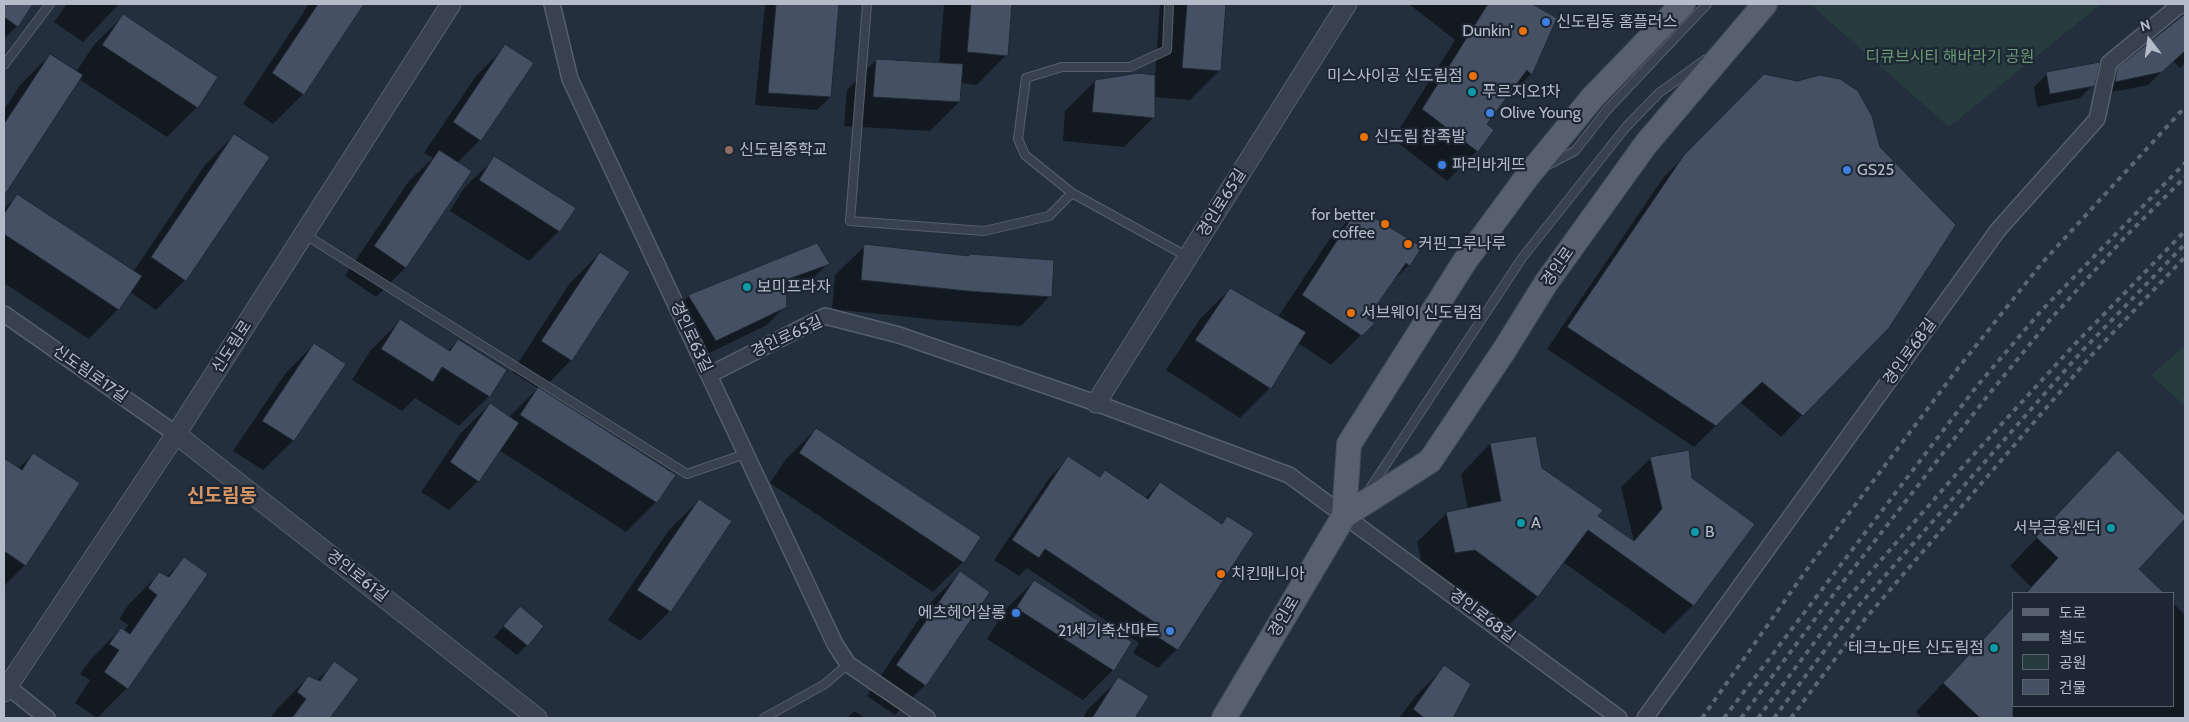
<!DOCTYPE html>
<html>
<head>
<meta charset="utf-8">
<style>
  body { margin:0 }
  #map { position:relative; width:2189px; height:722px; overflow:hidden; background:#242f3e; font-family:Cabin,"Noto Sans KR",sans-serif }
  canvas { display:block }
  .frame { position:absolute; inset:0; border:5px solid #b4bcc9; pointer-events:none }
  .legend { position:absolute; left:2012px; top:592px; width:162px; height:115px; box-sizing:border-box; background:#1d2633; border:1px solid #59626f; margin:0; padding:6px 9px; list-style:none; font-size:15px; color:#b4bcc9 }
  .legend li { display:flex; align-items:center; gap:10px; height:25px }
  .legend b { width:25px; border:1px solid #59626f }
  .north { position:absolute; left:2124px; top:15px; width:50px; height:50px; -webkit-text-stroke:4px #1d2633; paint-order:stroke; rotate:345deg; font-size:14px; font-weight:700; line-height:20px; text-align:center; color:#b4bcc9 }
  .north::after { content:''; display:block; margin:auto; width:18px; height:22px; background:#b4bcc9; clip-path:polygon(50% 0,100% 100%,50% 72%,0 100%) }
</style>
</head>
<body>
<div id="map">
<canvas width="2189" height="722"></canvas>
<div class="frame"></div>
<ul class="legend">
<li><b style="height:6px;background:#56606e"></b>도로</li>
<li><b style="height:6px;background:#5a6575"></b>철도</li>
<li><b style="height:14px;background:#263c3f"></b>공원</li>
<li><b style="height:14px;background:#455162"></b>건물</li>
</ul>
<div class="north">N</div>
</div>
<script>
const c = document.querySelector('canvas').getContext('2d');
c.lineJoin = 'round';
function fillPath(path, color) { c.fillStyle = color; c.fill(path, 'evenodd'); }
const shape = rows => new Path2D(rows.map(r => 'M' + r).join(''));
function strokePath(path, color, width, dash) { c.strokeStyle = color; c.lineWidth = width; c.lineCap = dash ? 'butt' : 'round'; c.setLineDash(dash || []); c.stroke(path); }
function label(font, color, halo, rows, align = 'center') {
  c.font = font + ' Cabin,"Noto Sans KR",sans-serif'; c.lineWidth = 4.5; c.setLineDash([]); c.textBaseline = 'middle'; c.strokeStyle = halo; c.fillStyle = color; for (const [text, x, y, turn = 0] of rows) {
    c.save(); c.translate(x, y); c.rotate((+turn || 0) * Math.PI / 180); c.textAlign = isNaN(turn) ? turn : align; if (halo) c.strokeText(text, 0, 0); c.fillText(text, 0, 0); c.restore();
  }
}
fillPath(shape([
  [1810,4,2101,4,1949,127],
  [2185,346,2185,406,2151,375]
]), '#263c3f');
fillPath(shape([
  [4,4,32,4,17,26,4,39],
  [67,4,119,4,83,42,54,22],
  [309,4,363,4,303,94,273,124,243,104],
  [765,4,838,4,830,97,817,110,755,105],
  [944,4,1010,4,1006,55,977,85,960,83,959,102,930,131,844,126,847,90,876,60,939,64],
  [1160,4,1225,4,1220,70,1190,100,1154,97,1154,117,1124,147,1063,141,1065,111,1095,81,1155,76],
  [1409,4,1529,4,1555,19,1531,74,1501,104,1486,124,1477,151,1447,181,1393,139,1455,40],
  [2185,4,2185,63,2180,68,2173,61,2148,85,2102,94,2105,83,2118,69,2180,18],
  [123,16,197,107,167,137,79,79,4,192,4,110,20,85,50,55,76,72,93,46],
  [506,46,480,140,457,163,406,267,376,297,345,276,409,181,433,158,424,153,476,76],
  [2047,74,2093,85,2080,98,2037,107,2034,87],
  [1765,75,1802,415,1781,437,1740,402,1694,447,1547,349,1663,178],
  [234,135,185,280,156,310,130,292,118,309,89,339,4,283,4,209,17,195,133,272,205,165],
  [495,158,559,231,529,261,450,211,464,188],
  [1359,210,1409,265,1390,284,1365,319,1361,335,1331,365,1298,343,1270,388,1240,418,1166,370,1200,319,1230,289,1278,317,1329,240],
  [865,246,968,257,969,255,1050,296,1021,326,937,320,832,309,835,275],
  [600,253,571,360,541,391,656,502,626,532,499,450,478,481,449,510,421,492,460,434,490,404,509,417,538,388,512,372,570,283],
  [828,263,810,282,785,291,785,306,767,325,697,359,671,314,689,296],
  [400,321,448,351,458,340,489,396,459,426,415,398,402,411,352,380,370,351],
  [314,344,344,364,293,441,263,470,233,451,285,374],
  [816,429,963,562,933,592,770,483,786,459],
  [1490,444,1541,469,1596,517,1634,542,1621,487,1651,458,1693,605,1664,634,1563,562,1537,597,1508,626,1445,579,1426,582,1417,542,1447,513,1468,509,1461,474],
  [2118,452,2185,517,2137,569,2163,593,2025,593,2031,587,2010,566],
  [33,454,25,565,4,586,4,464,6,461,18,469],
  [1069,458,1099,478,1105,472,1145,498,1160,483,1221,524,1228,517,1252,533,1177,649,1158,668,1133,653,1139,643,1027,568,1019,576,994,560,1050,477],
  [699,500,670,611,640,641,608,620,669,530],
  [184,559,127,688,97,718,75,703,90,680,80,674,91,659,121,629,124,631,128,625,119,619,129,604,159,574,166,577],
  [960,573,925,685,895,715,867,696,930,603],
  [1034,581,1113,670,1083,700,987,639,1004,611],
  [2173,603,2185,615,2185,718,1922,718,1916,712,2013,607,2013,706,2173,706],
  [520,608,527,645,517,655,494,637],
  [334,663,357,679,329,718,270,718,278,708,308,677,316,681],
  [1444,667,1470,685,1452,718,1399,718,1415,697],
  [1119,679,1147,697,1133,718,1083,718,1088,709],
  [854,711,865,718,847,718]
]), '#0007');
const building = shape([
  [4,4,33,4,18,27,4,17,4,4],
  [318,4,364,4,304,95,272,73,318,4],
  [776,4,839,4,831,97,768,93,776,4],
  [971,4,1012,4,1008,56,967,52,971,4],
  [1187,4,1226,4,1221,71,1182,68,1187,4],
  [1488,4,1532,4,1557,18,1532,75,1527,70,1487,124,1494,130,1478,152,1422,109,1488,4],
  [123,14,218,77,198,108,102,45,123,14],
  [2185,14,2185,51,2162,72,2115,82,2117,68,2185,14],
  [505,44,534,63,481,141,453,122,505,44],
  [50,54,83,75,4,196,4,124,50,54],
  [876,59,963,64,960,102,873,97,876,59],
  [2100,62,2095,86,2050,94,2046,72,2100,62],
  [1138,73,1155,75,1155,118,1092,112,1095,80,1138,73],
  [1764,74,1797,81,1820,75,1840,79,1858,91,1872,116,1880,147,1956,225,1889,328,1803,416,1762,382,1716,426,1567,327,1684,155,1764,74],
  [234,134,270,157,186,281,151,257,234,134],
  [439,150,472,171,406,268,374,246,439,150],
  [494,156,576,208,560,232,479,180,494,156],
  [17,194,142,276,119,310,4,234,4,214,17,194],
  [1358,208,1422,247,1410,266,1406,263,1367,319,1375,323,1362,336,1302,295,1358,208],
  [817,243,830,264,786,280,787,307,716,341,688,295,817,243],
  [864,244,969,256,969,254,1054,260,1052,297,967,291,861,280,864,244],
  [600,252,630,272,572,361,541,341,600,252],
  [1230,288,1306,332,1271,389,1195,340,1230,288],
  [400,319,450,351,458,339,507,370,490,397,442,367,433,382,381,349,400,319],
  [314,343,346,364,294,441,262,421,314,343],
  [538,387,676,475,657,503,520,415,538,387],
  [490,403,519,423,479,482,450,462,490,403],
  [816,428,981,537,964,563,799,453,816,428],
  [1536,436,1542,468,1603,510,1598,516,1634,541,1662,509,1650,457,1689,450,1692,478,1755,524,1694,606,1588,530,1538,597,1475,550,1455,553,1446,512,1501,501,1490,443,1536,436],
  [2118,450,2185,516,2185,519,2139,569,2164,593,2026,593,2058,558,2036,537,2118,450],
  [33,453,80,483,26,566,4,551,4,458,22,470,33,453],
  [1068,456,1100,477,1105,470,1148,499,1160,482,1222,524,1227,516,1254,533,1178,650,1151,633,1157,624,1045,549,1039,558,1012,540,1068,456],
  [699,499,732,521,671,612,637,590,699,499],
  [184,557,208,574,128,689,104,672,119,650,109,644,121,628,130,634,157,595,148,588,159,572,169,577,184,557],
  [960,571,990,592,926,686,896,665,960,571],
  [1034,580,1132,642,1114,671,1016,608,1034,580],
  [520,606,544,626,528,646,503,626,520,606],
  [2013,607,2013,718,1980,718,1943,683,2013,607],
  [334,661,359,679,330,718,292,718,306,699,297,692,308,676,320,681,334,661],
  [1444,665,1471,684,1453,718,1424,718,1413,709,1444,665],
  [1118,677,1149,696,1135,718,1092,718,1118,677]
]);
fillPath(building, '#455162');
strokePath(building, '#1f2835', 1);
const service = shape([
  [867,4,850,221,984,231,1049,216,1072,193],
  [1169,4,1167,50,1130,67,1062,67,1026,78,1018,139,1025,155,1072,193,1188,257],
  [4,65,50,4],
  [1548,165,1575,151,1607,110,1707,4],
  [304,234,687,474,745,454],
  [1369,490,1522,258,1626,127,1659,93,1706,59],
  [764,718,825,684,848,664]
]);
const minor = shape([
  [552,4,570,79,835,644,848,664,927,718],
  [4,314,176,434],
  [709,375,825,316,899,335,1096,403,1289,475,1619,718],
  [7,686,47,718],
  [1645,718,1998,230,2097,119,2109,63,2176,8,2185,4]
]);
const tertiary = shape([
  [1096,403,1347,4],
  [176,434,537,718],
  [4,692,176,434,451,4]
]);
const primary = shape([
  [1344,516,1430,461,1505,349,1546,283,1646,144,1765,4],
  [1224,718,1344,516,1349,444,1465,261,1527,177,1593,97,1683,4]
]);
strokePath(service, '#565f6c', 10);
strokePath(minor, '#565f6c', 18);
strokePath(tertiary, '#565f6c', 21);
strokePath(primary, '#414a57', 26);
strokePath(service, '#38414e', 8);
strokePath(minor, '#38414e', 15);
strokePath(tertiary, '#38414e', 19);
strokePath(primary, '#56606e', 24);
strokePath(shape([
  [1702,718,1810,565,1959,367,2042,263,2185,107],
  [1724,718,1977,386,2041,311,2185,163],
  [1741,718,1836,591,1989,394,2049,321,2126,236,2185,177],
  [1758,718,1846,600,1966,463,2075,344,2185,231],
  [1774,718,1855,610,2083,350,2185,244],
  [1791,718,1865,619,2090,357,2185,257]
]), '#5a6575', 4, [5, 5]);
for (const [x, y, r, color] of [
  [1546,22,5,"#3f7fe0"],
  [1523,31,5,"#e8710a"],
  [1473,76,5,"#e8710a"],
  [1472,92,5,"#0f9aa8"],
  [1490,113,5,"#3f7fe0"],
  [1364,137,5,"#e8710a"],
  [729,150,5,"#8d6e63"],
  [1442,165,5,"#3f7fe0"],
  [1847,170,5,"#3f7fe0"],
  [1385,224,5,"#e8710a"],
  [1408,244,5,"#e8710a"],
  [747,287,5,"#0f9aa8"],
  [1351,313,5,"#e8710a"],
  [1521,523,5,"#0f9aa8"],
  [2111,528,5,"#0f9aa8"],
  [1695,532,5,"#0f9aa8"],
  [1221,574,5,"#e8710a"],
  [1016,613,5,"#3f7fe0"],
  [1170,631,5,"#3f7fe0"],
  [1994,648,5,"#0f9aa8"]
]) { const dot = new Path2D(); dot.arc(x, y, r, 0, 2 * Math.PI); c.fillStyle = color; c.fill(dot); strokePath(dot, '#1d2633', 2); }
label('16px', '#b4bcc9', '#1d2633', [
  ["신도림동 홈플러스",1556,22],
  ["Dunkin'",1513,31,"right"],
  ["미스사이공 신도림점",1463,76,"right"],
  ["푸르지오1차",1482,92],
  ["Olive Young",1500,113],
  ["신도림 참족발",1374,137],
  ["신도림중학교",739,150],
  ["파리바게뜨",1452,165],
  ["GS25",1857,170],
  ["for better",1375,215,"right"],
  ["coffee",1375,233,"right"],
  ["커핀그루나루",1418,244],
  ["보미프라자",757,287],
  ["서브웨이 신도림점",1361,313],
  ["A",1531,523],
  ["서부금융센터",2101,528,"right"],
  ["B",1705,532],
  ["치킨매니아",1231,574],
  ["에츠헤어살롱",1006,613,"right"],
  ["21세기축산마트",1160,631,"right"],
  ["테크노마트 신도림점",1984,648,"right"]
], 'left');
label('16px', '#6b9a76', '#1d2633', [
  ["디큐브시티 해바라기 공원",1950,57]
]);
label('16px', '#b4bcc9', '#1d2633', [
  ["경인로65길",1222,203,-58],
  ["경인로",1558,267,-55],
  ["경인로63길",691,337,65],
  ["경인로65길",787,337,-25],
  ["신도림로",232,347,-57],
  ["경인로68길",1910,352,-54],
  ["신도림로17길",90,374,35],
  ["경인로61길",357,576,38],
  ["경인로68길",1482,616,37],
  ["경인로",1284,617,-59]
]);
label('bold 19px', '#d59563', '#1d2633', [
  ["신도림동",222,496]
]);
</script>
</body>
</html>
